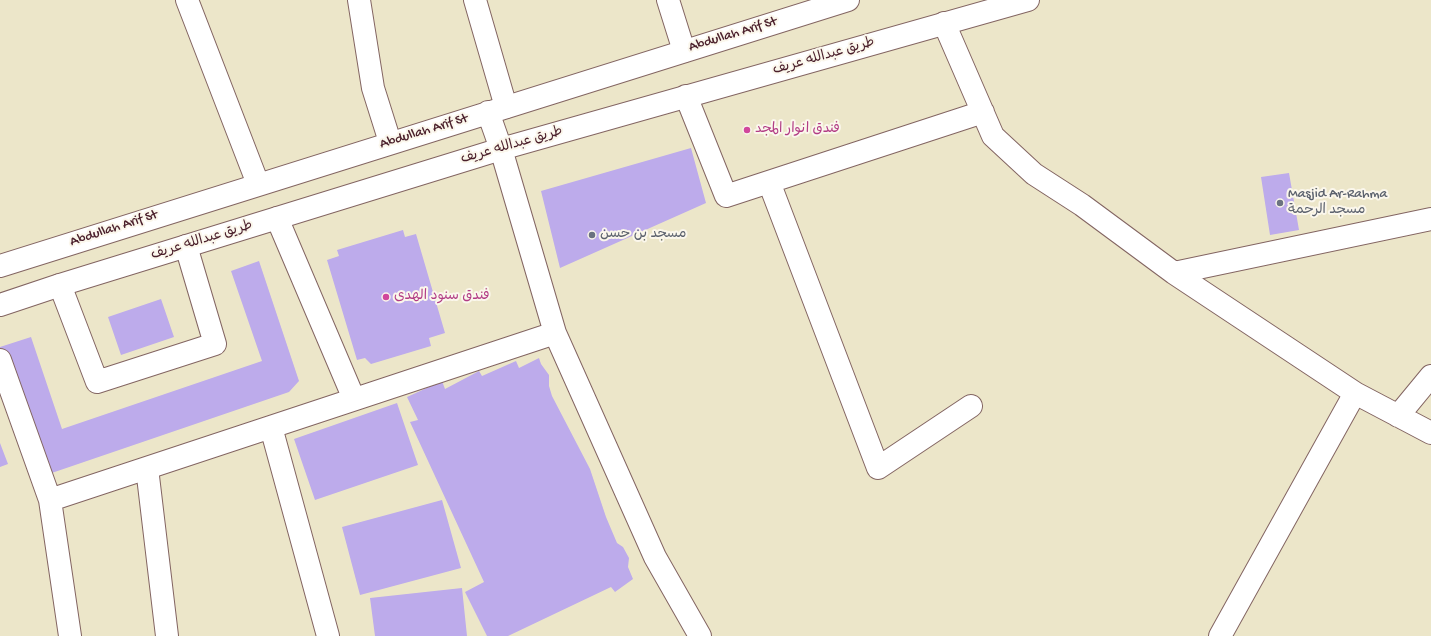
<!DOCTYPE html>
<html>
<head>
<meta charset="utf-8">
<style>
  body { margin:0 }
  canvas { display:block; background:#ece6c9 }
</style>
</head>
<body>
<canvas width="1431" height="636"></canvas>
<script>
const c = document.querySelector('canvas').getContext('2d');
c.lineJoin = 'round';
function fillPath(path, color) { c.fillStyle = color; c.fill(path, 'evenodd'); }
const shape = rows => new Path2D(rows.map(r => 'M' + r).join(''));
function strokePath(path, color, width, dash) { c.strokeStyle = color; c.lineWidth = width; c.lineCap = dash ? 'butt' : 'round'; c.setLineDash(dash || []); c.stroke(path); }
function label(font, color, halo, rows, align = 'center') {
  c.font = font + ' "Gochi Hand","Playpen Sans Arabic",sans-serif'; c.lineWidth = 4; c.setLineDash([]); c.textBaseline = 'middle'; c.strokeStyle = halo; c.fillStyle = color; for (const [text, x, y, turn = 0] of rows) {
    c.save(); c.translate(x, y); c.rotate((+turn || 0) * Math.PI / 180); c.textAlign = isNaN(turn) ? turn : align; if (halo) c.strokeText(text, 0, 0); c.fillText(text, 0, 0); c.restore();
  }
}
fillPath(shape([
  [691,148,706,203,560,268,541,191],
  [1289,173,1299,230,1270,235,1261,177],
  [403,230,405,237,416,234,445,333,429,338,431,346,371,364,365,358,357,360,327,260,339,256,337,250],
  [259,261,299,381,289,392,40,477,0,359,0,347,31,337,62,429,262,361,231,271],
  [161,299,174,337,121,355,108,317],
  [539,358,541,364,549,375,549,386,552,396,590,469,606,517,617,543,623,547,629,558,628,567,633,579,615,592,611,587,508,636,487,636,465,592,484,582,410,422,418,420,407,397,442,381,445,389,479,371,482,376,516,361,519,368],
  [397,403,418,465,315,500,294,439],
  [0,443,8,464,0,467],
  [442,500,461,568,360,595,342,527],
  [462,588,467,636,375,636,370,598]
]), '#bdabeb');
const minor = shape([
  [187,0,258,184],
  [359,0,373,88,390,142],
  [475,0,506,107],
  [668,0,684,51],
  [944,23,993,136,1034,174,1082,205,1174,273,1355,393,1431,433],
  [686,96,726,196,983,112],
  [501,149,555,333,655,557,700,636],
  [769,182,878,468,971,406],
  [277,218,354,399],
  [1174,273,1431,219],
  [60,285,97,382,215,344,186,246],
  [0,360,50,500,70,636],
  [1398,416,1431,376],
  [271,427,328,636],
  [147,468,167,636],
  [50,500,555,333],
  [1220,636,1355,393]
]);
const major = shape([
  [488,112,501,149],
  [0,266,848,0],
  [0,305,60,285,501,149,1028,0]
]);
strokePath(minor, '#836562', 24);
strokePath(major, '#836562', 24);
strokePath(minor, '#fff', 22);
strokePath(major, '#fff', 22);
for (const [x, y, r, color] of [
  [747,130,4,"#d1479c"],
  [1280,203,4,"#6b7280"],
  [592,235,4,"#6b7280"],
  [386,297,4,"#d1479c"]
]) { const dot = new Path2D(); dot.arc(x, y, r, 0, 2 * Math.PI); c.fillStyle = color; c.fill(dot); strokePath(dot, '#fbf7ec', 1.5); }
label('14px', '#4a1f2b', '#fbf7ec', [
  ["Abdullah Arif St",733,35,-17],
  ["طريق عبدالله عريف",824,57,-16],
  ["Abdullah Arif St",424,132,-17],
  ["طريق عبدالله عريف",512,146,-16],
  ["Abdullah Arif St",114,229,-18],
  ["طريق عبدالله عريف",202,241,-17]
]);
label('14px', '#b23c85', '#fbf7ec', [
  ["فندق انوار المجد",755,130],
  ["فندق سنود الهدى",394,297]
], 'left');
label('14px', '#5b616d', '#fbf7ec', [
  ["Masjid Ar-Rahma",1288,195],
  ["مسجد الرحمة",1288,211],
  ["مسجد بن حسن",600,235]
], 'left');
</script>
</body>
</html>
